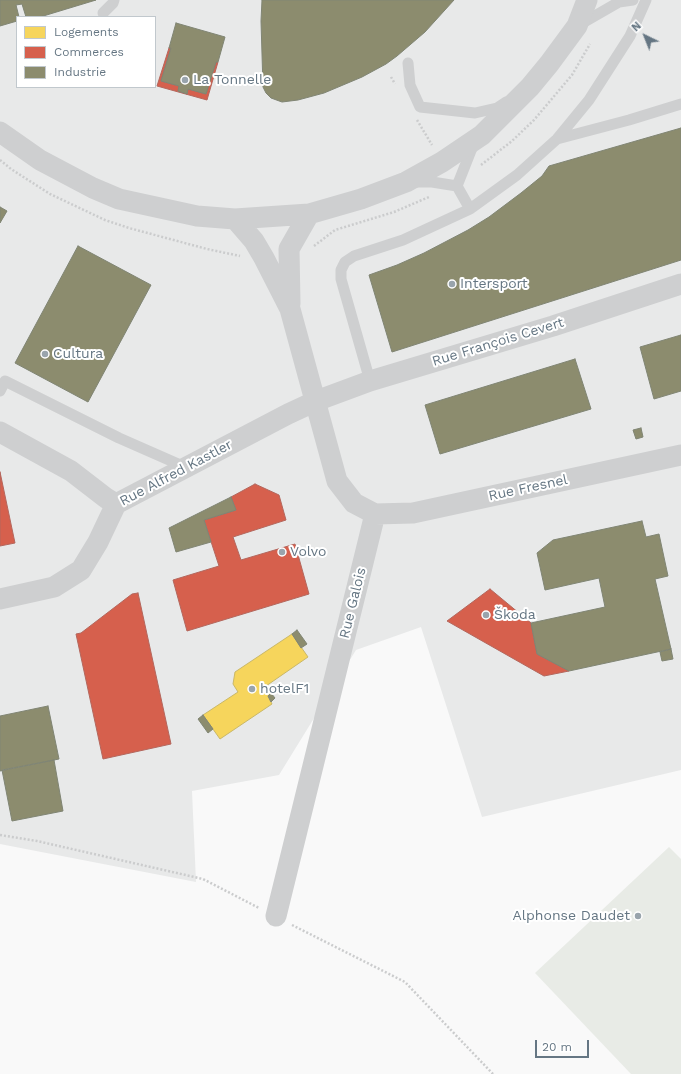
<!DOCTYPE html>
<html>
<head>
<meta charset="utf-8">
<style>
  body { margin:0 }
  #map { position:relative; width:681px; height:1074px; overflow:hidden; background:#f9f9f9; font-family:"Work Sans",sans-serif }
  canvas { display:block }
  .legend { position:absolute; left:16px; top:16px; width:140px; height:72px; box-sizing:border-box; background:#fff; border:1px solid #c1c8cd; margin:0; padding:5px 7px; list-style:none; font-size:12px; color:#657683 }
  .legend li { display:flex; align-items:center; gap:8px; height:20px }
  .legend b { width:20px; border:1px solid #c1c8cd }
  .north { position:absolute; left:625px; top:16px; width:40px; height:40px; -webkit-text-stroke:3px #fff; paint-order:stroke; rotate:317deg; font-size:11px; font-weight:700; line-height:16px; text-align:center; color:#657683 }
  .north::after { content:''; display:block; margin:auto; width:14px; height:18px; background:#657683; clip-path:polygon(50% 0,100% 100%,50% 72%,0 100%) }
  .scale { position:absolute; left:535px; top:1040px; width:54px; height:18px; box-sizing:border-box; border:2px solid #657683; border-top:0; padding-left:5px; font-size:12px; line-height:14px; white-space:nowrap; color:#657683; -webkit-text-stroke:3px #fff; paint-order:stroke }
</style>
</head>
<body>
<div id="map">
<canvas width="681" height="1074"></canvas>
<ul class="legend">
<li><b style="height:11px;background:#f6d55c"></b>Logements</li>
<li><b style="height:11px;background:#d6604d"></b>Commerces</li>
<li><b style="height:11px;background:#8c8c6e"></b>Industrie</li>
</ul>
<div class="north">N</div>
<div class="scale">20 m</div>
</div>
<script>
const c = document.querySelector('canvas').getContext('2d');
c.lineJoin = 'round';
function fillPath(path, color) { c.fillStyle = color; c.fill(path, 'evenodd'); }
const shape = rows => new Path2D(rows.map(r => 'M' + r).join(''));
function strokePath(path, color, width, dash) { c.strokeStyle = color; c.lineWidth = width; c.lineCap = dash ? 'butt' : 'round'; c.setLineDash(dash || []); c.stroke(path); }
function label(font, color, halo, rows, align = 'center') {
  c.font = font + ' "Work Sans",sans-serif'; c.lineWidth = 4; c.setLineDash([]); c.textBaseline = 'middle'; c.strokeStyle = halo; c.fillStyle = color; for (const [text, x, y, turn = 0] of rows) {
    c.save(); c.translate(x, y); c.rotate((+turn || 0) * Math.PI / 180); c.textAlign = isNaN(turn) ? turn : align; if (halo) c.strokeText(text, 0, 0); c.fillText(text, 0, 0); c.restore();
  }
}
fillPath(shape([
  [0,0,681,0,681,770,482,817,421,627,356,650,279,775,192,791,196,882,0,844],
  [17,17,155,17,155,87,17,87]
]), '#e8e9e9');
fillPath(shape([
  [669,847,681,859,681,1074,631,1074,535,973]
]), '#e8ebe6');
const homes = shape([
  [292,634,308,657,266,686,271,693,268,696,272,704,220,739,203,715,238,692,233,684,235,672,292,634]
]);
fillPath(homes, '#f6d55c');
strokePath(homes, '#cab868', 1);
const shops = shape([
  [169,48,171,48,161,81,179,86,178,91,187,94,188,89,206,94,216,62,218,62,207,100,157,86,169,48],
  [0,472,15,543,0,546,0,472],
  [255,484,279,495,286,520,233,537,241,560,295,544,309,594,187,631,173,580,219,566,204,520,236,510,231,497,255,484],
  [490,589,531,623,537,654,569,671,544,676,447,621,490,589],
  [138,593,171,744,103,759,76,634,81,633,132,594,138,593]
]);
fillPath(shops, '#d6604d');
strokePath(shops, '#b4675d', 1);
const industry = shape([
  [0,0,96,0,40,17,26,17,22,4,16,5,19,17,17,17,17,21,0,26,0,0],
  [262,0,454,0,425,32,397,56,386,64,362,77,324,93,298,100,282,102,271,98,266,93,263,87,261,21,262,0],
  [176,23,225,37,218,62,216,62,206,94,188,89,187,94,178,91,179,86,161,81,171,48,169,48,176,23],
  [681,128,681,260,392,352,369,275,397,265,424,253,468,230,489,217,521,193,542,176,549,166,681,128],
  [0,207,7,211,0,223,0,207],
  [78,246,151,285,88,402,15,363,78,246],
  [681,335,681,391,654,399,640,347,681,335],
  [575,359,591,409,440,454,425,405,575,359],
  [641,428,643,437,636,439,633,430,641,428],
  [231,497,236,510,204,520,211,542,176,552,169,528,231,497],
  [642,521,646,537,659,534,668,576,655,579,671,649,569,671,537,654,531,623,605,607,599,578,545,590,537,553,553,540,642,521],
  [297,630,307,644,301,648,292,634,297,630],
  [671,649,673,659,662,661,660,652,671,649],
  [271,693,275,698,271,702,268,696,271,693],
  [48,706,59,759,0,771,0,716,48,706],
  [203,715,213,729,208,733,198,719,203,715],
  [54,760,63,811,12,821,2,770,54,760]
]);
fillPath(industry, '#8c8c6e');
strokePath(industry, '#808574', 1);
strokePath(shape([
  [391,77,395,84],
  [417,120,432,145],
  [0,160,11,169,50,194,105,220,129,228,207,249,240,256],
  [481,165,512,141,534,120,572,75,590,44],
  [314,246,335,230,394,212,429,197],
  [0,835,37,841,203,879,259,908],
  [292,925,405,982,493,1074]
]), '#cbcccd', 2.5, [2, 2]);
strokePath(shape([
  [103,13,113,3,114,0],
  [579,25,619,2,633,0],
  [408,63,410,85,420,107,475,113,497,108,506,102],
  [557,139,629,120,681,104],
  [412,182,432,182,457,186,474,143],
  [457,186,470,209],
  [370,381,341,279,341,270,345,262,354,256,403,240,470,209,517,175,557,139,589,100,630,36,646,0],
  [0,391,5,381,119,438,185,467]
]), '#cecfd0', 11);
strokePath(shape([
  [0,132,40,160,93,188,119,199,197,216,235,219,309,214,361,199,406,182,442,162,482,135,530,87,549,64,577,26,587,0],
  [235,219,254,241,264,258,290,309,337,481,354,503,375,514,276,916],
  [290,304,289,249,309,214],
  [0,432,71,471,106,498,116,504],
  [375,514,413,513,681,455],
  [0,599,54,587,81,570,98,542,116,504,288,414,316,401,370,381,553,326,681,284]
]), '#cecfd0', 21);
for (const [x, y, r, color] of [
  [185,80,4,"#99a4ac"],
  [452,284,4,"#99a4ac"],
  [45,354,4,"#99a4ac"],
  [282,552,4,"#99a4ac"],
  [486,615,4,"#99a4ac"],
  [252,689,4,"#99a4ac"],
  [638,916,4,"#99a4ac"]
]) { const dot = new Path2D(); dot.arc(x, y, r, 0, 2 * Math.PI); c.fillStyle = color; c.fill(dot); strokePath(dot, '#fff', 1.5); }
label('14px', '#657683', '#fff', [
  ["La Tonnelle",193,80],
  ["Intersport",460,284],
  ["Cultura",53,354],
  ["Volvo",290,552],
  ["Škoda",494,615],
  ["hotelF1",260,689],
  ["Alphonse Daudet",630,916,"right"]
], 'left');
label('14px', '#657683', '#fff', [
  ["Rue François Cevert",498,342,-17],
  ["Rue Alfred Kastler",176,473,-28],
  ["Rue Fresnel",528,488,-12],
  ["Rue Galois",353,603,-76]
]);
</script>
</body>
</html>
